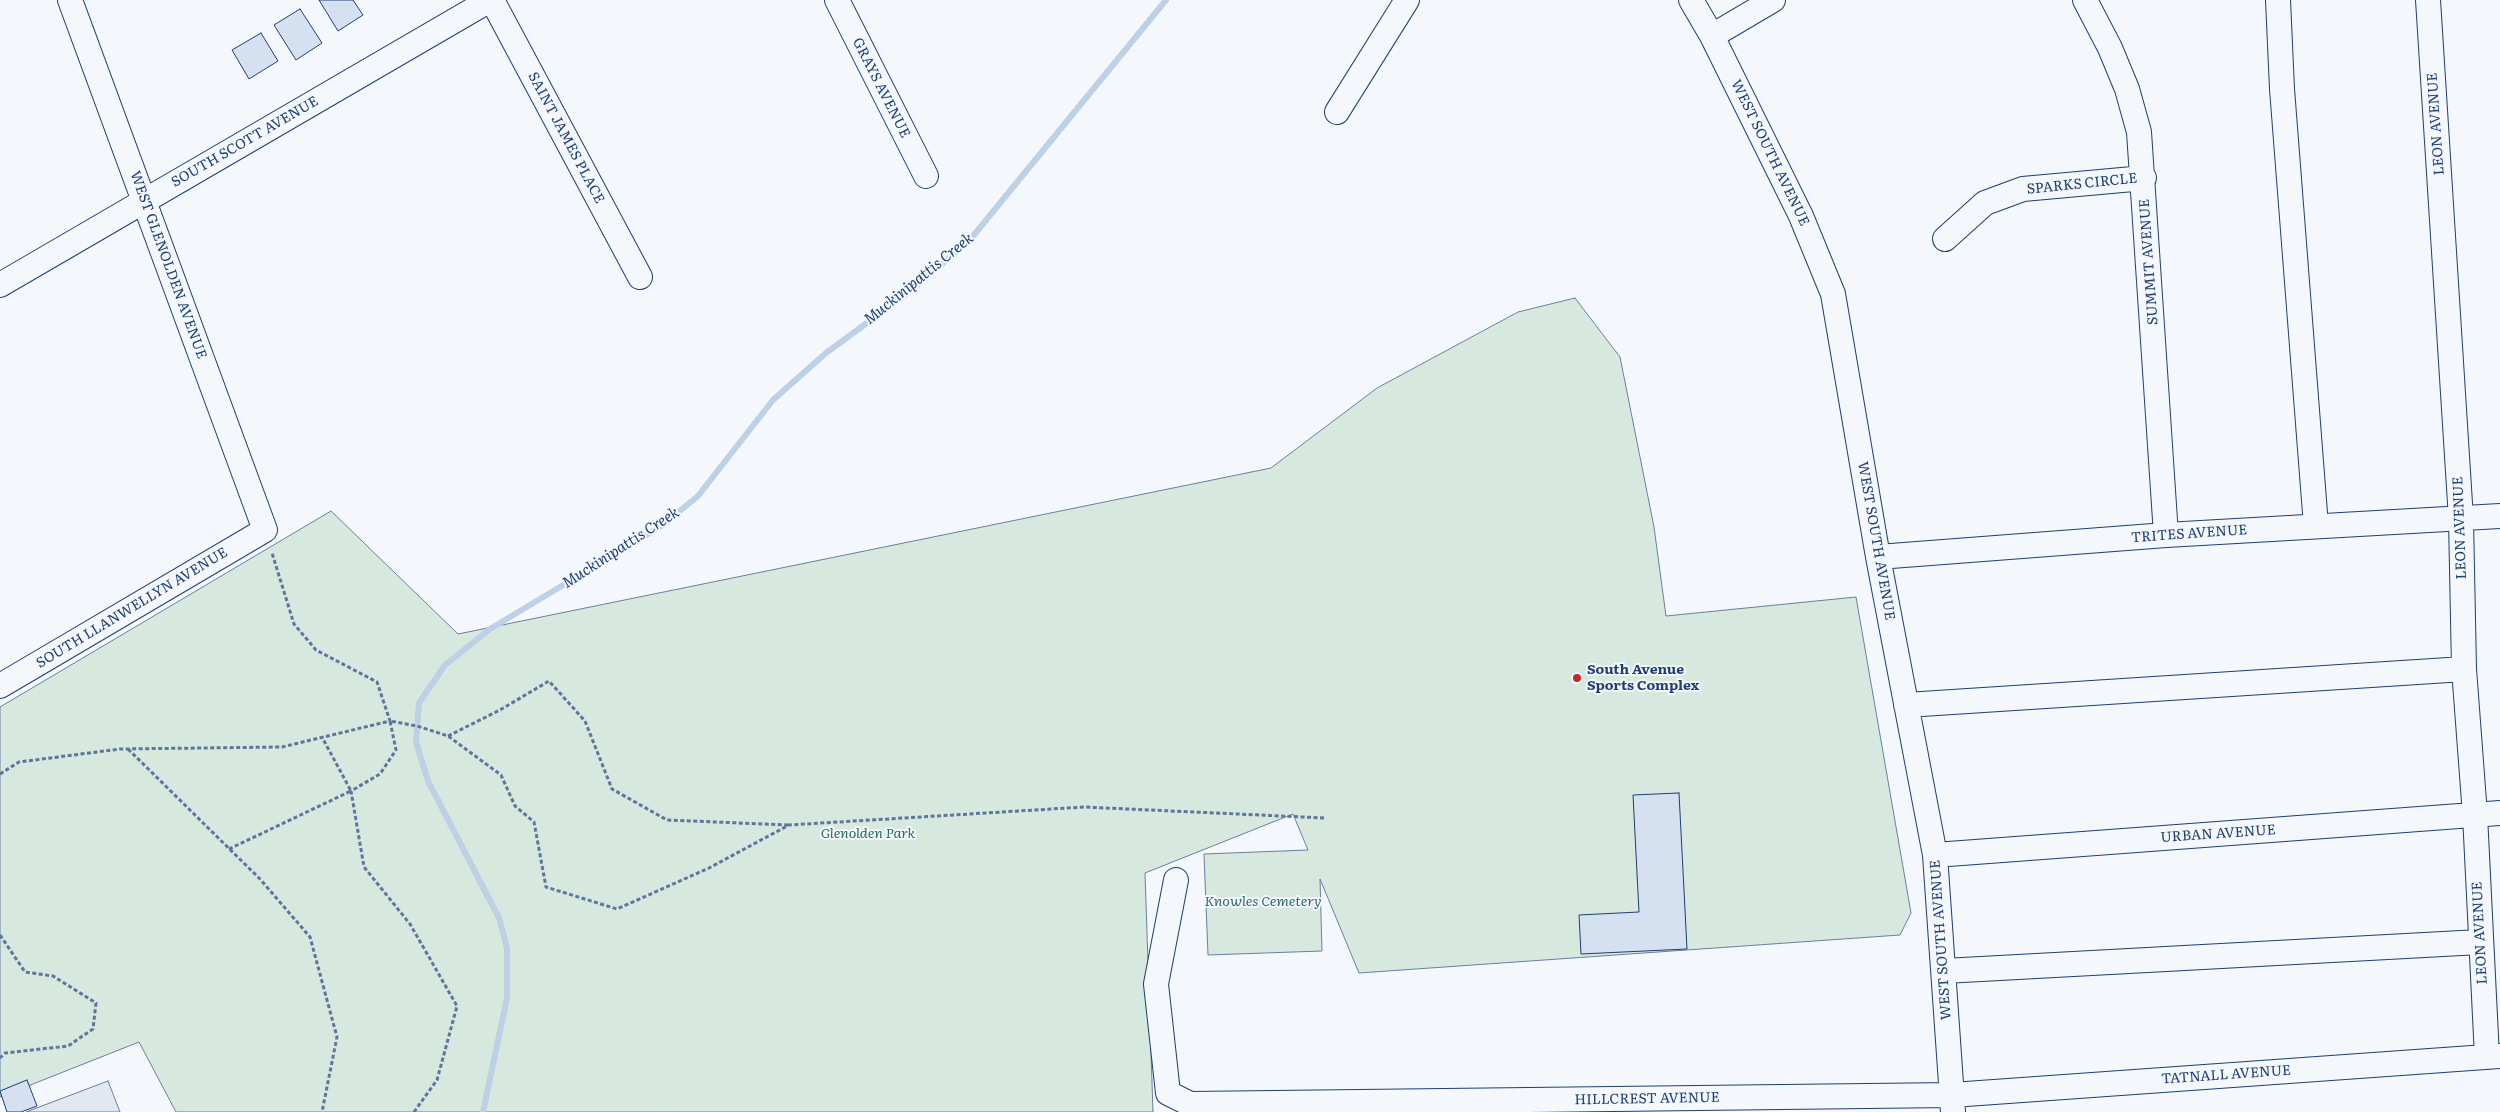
<!DOCTYPE html>
<html>
<head>
<meta charset="utf-8">
<style>
  body { margin:0 }
  canvas { display:block; background:#f4f7fb }
</style>
</head>
<body>
<canvas width="2500" height="1112"></canvas>
<script>
const c = document.querySelector('canvas').getContext('2d');
c.lineJoin = 'round';
function fillPath(path, color) { c.fillStyle = color; c.fill(path, 'evenodd'); }
const shape = rows => new Path2D(rows.map(r => 'M' + r).join(''));
function strokePath(path, color, width, dash) { c.strokeStyle = color; c.lineWidth = width; c.lineCap = dash ? 'butt' : 'round'; c.setLineDash(dash || []); c.stroke(path); }
function label(font, color, halo, rows, align = 'center') {
  c.font = font + ' Literata,serif'; c.lineWidth = 4; c.setLineDash([]); c.textBaseline = 'middle'; c.strokeStyle = halo; c.fillStyle = color; for (const [text, x, y, turn = 0] of rows) {
    c.save(); c.translate(x, y); c.rotate((+turn || 0) * Math.PI / 180); c.textAlign = isNaN(turn) ? turn : align; if (halo) c.strokeText(text, 0, 0); c.fillText(text, 0, 0); c.restore();
  }
}
const green = shape([
  [1575,298,1620,357,1654,527,1666,616,1856,597,1911,913,1900,935,1359,973,1320,879,1322,951,1208,955,1204,854,1308,850,1293,814,1145,873,1153,1112,176,1112,139,1042,0,1097,0,707,331,511,458,634,1271,468,1377,388,1518,312,1575,298]
]);
fillPath(green, '#d7e8df');
strokePath(green, '#687fa3', 1);
const parking = shape([
  [108,1081,120,1112,26,1112,108,1081]
]);
fillPath(parking, '#e3e8f0');
strokePath(parking, '#687fa3', 1);
strokePath(shape([
  [483,1112,507,998,507,948,499,918,428,781,416,742,419,703,445,665,490,629,663,525,698,496,773,400,826,353,909,292,969,241,1166,0]
]), '#bed0e5', 6);
const building = shape([
  [319,0,353,0,363,15,338,31,319,0],
  [300,9,322,43,296,60,274,25,300,9],
  [261,33,278,61,249,79,232,50,261,33],
  [1679,793,1687,949,1581,954,1579,915,1639,912,1633,795,1679,793],
  [27,1080,37,1106,21,1112,7,1112,0,1091,27,1080]
]);
fillPath(building, '#d5e0f0');
strokePath(building, '#1d3f73', 1);
const minor = shape([
  [492,0,640,277],
  [837,0,926,176],
  [1691,0,1712,36,1801,216,1833,294,1878,557,1935,855,1953,1112],
  [2085,0,2110,48,2127,89,2139,132,2166,535],
  [2278,0,2282,89,2316,526],
  [2428,0,2461,519,2464,669,2475,815,2487,1057],
  [1712,36,1773,0],
  [1337,112,1407,0],
  [1945,239,1985,203,2023,189,2144,178],
  [0,285,490,0],
  [1878,557,2166,535,2500,516],
  [0,686,265,530,70,0],
  [1906,705,2464,669],
  [1935,855,2500,813],
  [1176,880,1156,984,1168,1093,1190,1104,1952,1095,2500,1056],
  [1944,971,2480,942]
]);
strokePath(minor, '#1d3f73', 26);
strokePath(shape([
  [448,736,500,710,549,681,585,721,612,789,667,820,788,825],
  [128,749,260,879,310,937,337,1037,322,1112],
  [0,774,19,762,120,749,282,747,390,721,377,682,316,650,294,624,272,553],
  [229,849,351,791,322,737],
  [0,935,25,972,53,976,96,1003,93,1029,68,1046,5,1053,0,1058],
  [414,1112,437,1080,457,1006,410,924,364,867,351,791,380,774,396,750,390,721,417,726,448,736,501,775,515,806,534,822,546,887,617,909,709,868,789,825,1084,807,1325,818]
]), '#5e769c', 3, [4, 2.5]);
strokePath(minor, '#f4f7fb', 24);
for (const [x, y, r, color] of [
  [1577,678,5,"#c62828"]
]) { const dot = new Path2D(); dot.arc(x, y, r, 0, 2 * Math.PI); c.fillStyle = color; c.fill(dot); strokePath(dot, '#f4f7fb', 2); }
label('14px', '#1d3f73', '#f4f7fb', [
  ["GRAYS AVENUE",881,88,63],
  ["LEON AVENUE",2436,124,-94],
  ["SAINT JAMES PLACE",566,138,62],
  ["SOUTH SCOTT AVENUE",245,142,-30],
  ["WEST SOUTH AVENUE",1770,153,64],
  ["SPARKS CIRCLE",2082,184,-6],
  ["SUMMIT AVENUE",2149,262,-94],
  ["WEST GLENOLDEN AVENUE",168,265,70],
  ["LEON AVENUE",2460,528,-92],
  ["TRITES AVENUE",2189,534,-4],
  ["WEST SOUTH AVENUE",1876,541,80],
  ["SOUTH LLANWELLYN AVENUE",132,608,-31],
  ["URBAN AVENUE",2218,834,-4],
  ["LEON AVENUE",2480,933,-93],
  ["WEST SOUTH AVENUE",1941,940,-94],
  ["TATNALL AVENUE",2226,1075,-4],
  ["HILLCREST AVENUE",1647,1099,-1]
]);
label('bold 14px', '#1d3f73', '#f4f7fb', [
  ["South Avenue",1587,670],
  ["Sports Complex",1587,686]
], 'left');
label('italic 14px', '#2c6c60', '#f4f7fb', [
  ["Glenolden Park",868,834],
  ["Knowles Cemetery",1263,902]
]);
label('italic 15px', '#1d3f73', '#f4f7fb', [
  ["Muckinipattis Creek",919,279,-39],
  ["Muckinipattis Creek",621,548,-33]
]);
</script>
</body>
</html>
